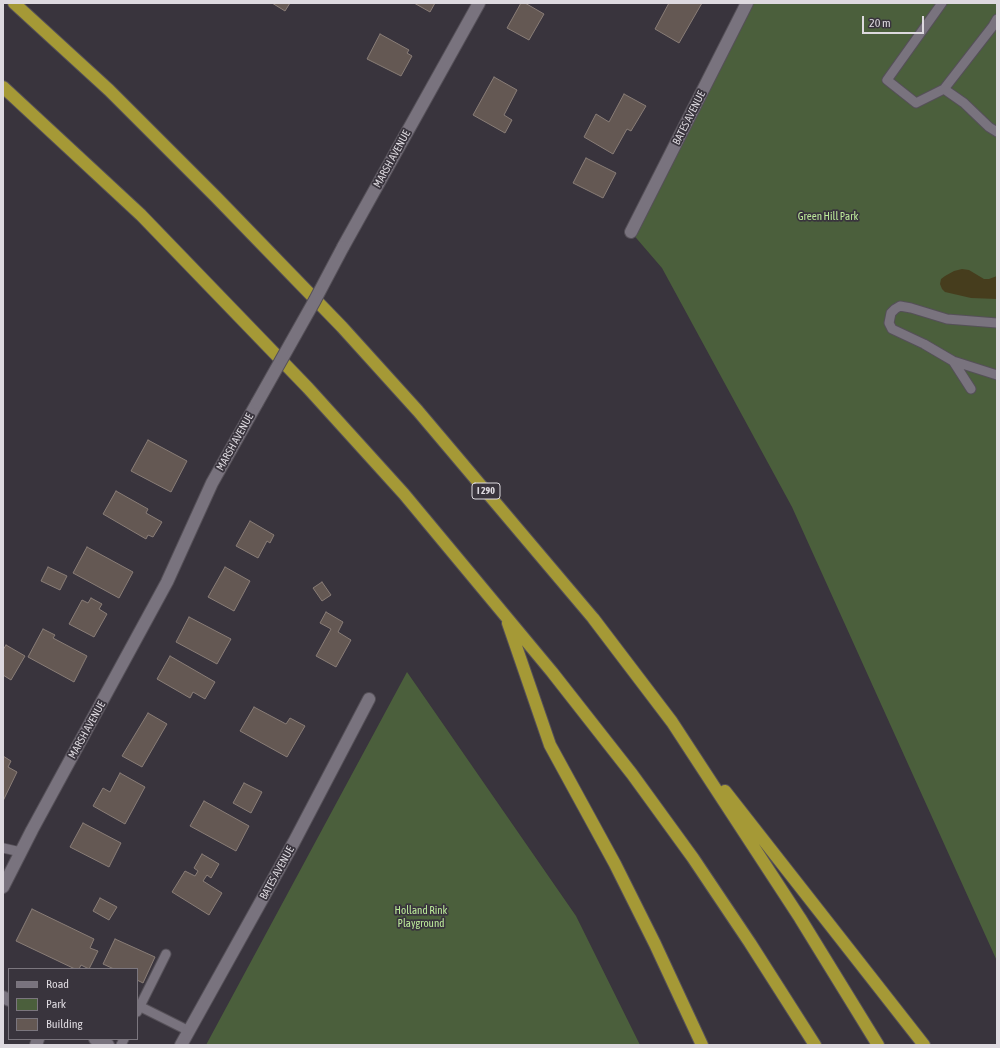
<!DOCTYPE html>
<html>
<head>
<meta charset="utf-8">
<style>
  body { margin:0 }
  #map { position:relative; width:1000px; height:1048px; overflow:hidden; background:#39343d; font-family:"Asap Condensed",sans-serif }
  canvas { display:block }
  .frame { position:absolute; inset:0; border:4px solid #ddd9df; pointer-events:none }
  .legend { position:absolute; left:8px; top:968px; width:130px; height:72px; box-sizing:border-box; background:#39343d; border:1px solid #7b767e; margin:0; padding:5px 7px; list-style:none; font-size:12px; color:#ddd9df }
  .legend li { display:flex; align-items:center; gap:8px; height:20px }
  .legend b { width:20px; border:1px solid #7b767e }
  .scale { position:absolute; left:862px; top:16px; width:62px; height:18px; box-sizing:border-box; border:2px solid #ddd9df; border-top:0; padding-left:5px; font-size:12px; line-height:14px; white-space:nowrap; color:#ddd9df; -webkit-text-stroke:3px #39343d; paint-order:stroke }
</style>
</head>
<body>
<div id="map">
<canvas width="1000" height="1048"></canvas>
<div class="frame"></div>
<ul class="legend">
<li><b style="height:5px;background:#79737e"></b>Road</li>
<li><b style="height:11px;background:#4b5f3c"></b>Park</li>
<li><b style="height:11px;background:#645853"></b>Building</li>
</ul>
<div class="scale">20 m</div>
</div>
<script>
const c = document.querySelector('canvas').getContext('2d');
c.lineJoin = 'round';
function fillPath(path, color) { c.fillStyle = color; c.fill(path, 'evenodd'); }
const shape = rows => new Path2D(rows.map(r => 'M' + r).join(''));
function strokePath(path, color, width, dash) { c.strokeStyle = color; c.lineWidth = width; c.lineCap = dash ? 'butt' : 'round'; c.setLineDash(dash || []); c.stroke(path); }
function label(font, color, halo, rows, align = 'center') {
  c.font = font + ' "Asap Condensed",sans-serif'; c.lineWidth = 3.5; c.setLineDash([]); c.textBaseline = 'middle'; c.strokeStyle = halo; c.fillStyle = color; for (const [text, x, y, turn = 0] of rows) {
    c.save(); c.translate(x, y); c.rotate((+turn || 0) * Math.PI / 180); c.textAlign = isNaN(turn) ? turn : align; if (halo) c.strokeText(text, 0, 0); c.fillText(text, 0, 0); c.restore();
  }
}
fillPath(shape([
  [747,3,997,3,997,961,792,507,662,268,631,232],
  [407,672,576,916,640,1045,206,1045]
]), '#4b5f3c');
fillPath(shape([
  [962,269,969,270,984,279,989,279,997,276,997,299,971,298,945,292,942,289,940,284,941,279,945,276,954,271]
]), '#463d1d');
const building = shape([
  [272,3,290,3,285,11,272,3],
  [414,3,435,3,430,12,414,3],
  [521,3,525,3,544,14,529,40,507,28,521,3],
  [669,3,702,3,679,43,655,29,669,3],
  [380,34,409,50,407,53,412,56,401,76,367,59,380,34],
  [494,77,517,90,504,115,512,120,505,133,473,115,494,77],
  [624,94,646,106,631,131,627,129,613,154,584,137,596,114,609,122,624,94],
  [586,158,616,173,603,198,573,183,586,158],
  [148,440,187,461,171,492,131,471,148,440],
  [116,491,148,509,146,513,162,522,153,537,148,535,146,539,103,514,116,491],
  [250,521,274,535,270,543,267,541,258,558,236,546,250,521],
  [87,547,133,572,119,598,73,573,87,547],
  [48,567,67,576,60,590,41,581,48,567],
  [225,567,250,581,234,611,208,597,225,567],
  [322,582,331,595,322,601,313,588,322,582],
  [91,598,102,604,99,609,107,614,94,637,69,624,82,600,88,603,91,598],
  [326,612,343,622,338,632,351,640,336,667,316,656,331,629,320,623,326,612],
  [189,617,231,639,217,664,176,642,189,617],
  [43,629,55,635,53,638,87,656,74,682,28,657,43,629],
  [6,645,25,656,11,680,3,675,3,650,6,645],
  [170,656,215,682,205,699,193,692,190,698,157,679,170,656],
  [254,707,286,724,290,718,305,726,287,757,240,731,254,707],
  [148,713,167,724,142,767,122,756,148,713],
  [3,756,11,761,8,767,17,772,3,801,3,756],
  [120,773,145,787,125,824,93,806,103,788,110,792,120,773],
  [244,783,262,792,251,813,233,803,244,783],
  [204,801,249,826,236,851,190,826,204,801],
  [83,823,121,843,109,867,70,847,83,823],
  [202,854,219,864,211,878,207,875,203,881,222,893,209,915,172,892,185,871,195,876,198,871,194,868,202,854],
  [100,898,117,907,109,920,93,911,100,898],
  [32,909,94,939,90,948,98,951,89,969,81,965,79,969,75,969,16,941,32,909],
  [115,939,155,957,143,983,137,980,137,969,114,969,103,964,115,939]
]);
fillPath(building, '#645853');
strokePath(building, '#897d77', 1);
const lane = shape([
  [942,3,887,80,916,103,944,89,993,26,997,19],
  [944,89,964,103,989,127,997,132],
  [953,361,997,375],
  [971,389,953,361,924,344,892,329,889,323,891,313,895,309,900,306,911,308,947,319,997,323],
  [3,848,21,852],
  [137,1005,189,1031],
  [137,1012,166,954],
  [121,1045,124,1039]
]);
const street = shape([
  [631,232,747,3],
  [343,247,479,3],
  [3,887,32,830,167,582,212,483,257,403],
  [36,1045,38,1039],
  [181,1045,294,842,369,699]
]);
const secondary = shape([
  [3,997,9,1000],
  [95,1039,108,1045]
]);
const highway = shape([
  [14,3,109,90,216,197,342,327,418,411,593,618,672,722,800,918,878,1045],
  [3,87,141,215,308,388,404,494,552,672,632,774,693,858,750,943,815,1045],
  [508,623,550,745,615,864,655,944,702,1045],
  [725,791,924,1045]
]);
strokePath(lane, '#555058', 11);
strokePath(street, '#555058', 14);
strokePath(secondary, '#555058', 14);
strokePath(highway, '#555058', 14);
strokePath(lane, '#79737e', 9);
strokePath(street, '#79737e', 12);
strokePath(secondary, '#79737e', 12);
strokePath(highway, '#a59936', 12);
const streetBridge = shape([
  [257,403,315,300,343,247]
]);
strokePath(streetBridge, '#555058', 14, []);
strokePath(streetBridge, '#79737e', 12);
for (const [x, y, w] of [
  [486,491,28]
]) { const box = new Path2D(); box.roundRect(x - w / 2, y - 8, w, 16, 3); c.fillStyle = '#39343d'; c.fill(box); strokePath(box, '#ddd9df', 1); }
label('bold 10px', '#ddd9df', null, [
  ["I 290",486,491]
]);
label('11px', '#ddd9df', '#39343d', [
  ["BATES AVENUE",689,118,-63],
  ["MARSH AVENUE",392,159,-61],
  ["MARSH AVENUE",235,442,-61],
  ["MARSH AVENUE",87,730,-61],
  ["BATES AVENUE",277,873,-61]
]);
label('11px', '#bcea9a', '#39343d', [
  ["Green Hill Park",828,217],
  ["Holland Rink",421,911],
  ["Playground",421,924]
]);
</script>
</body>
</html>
